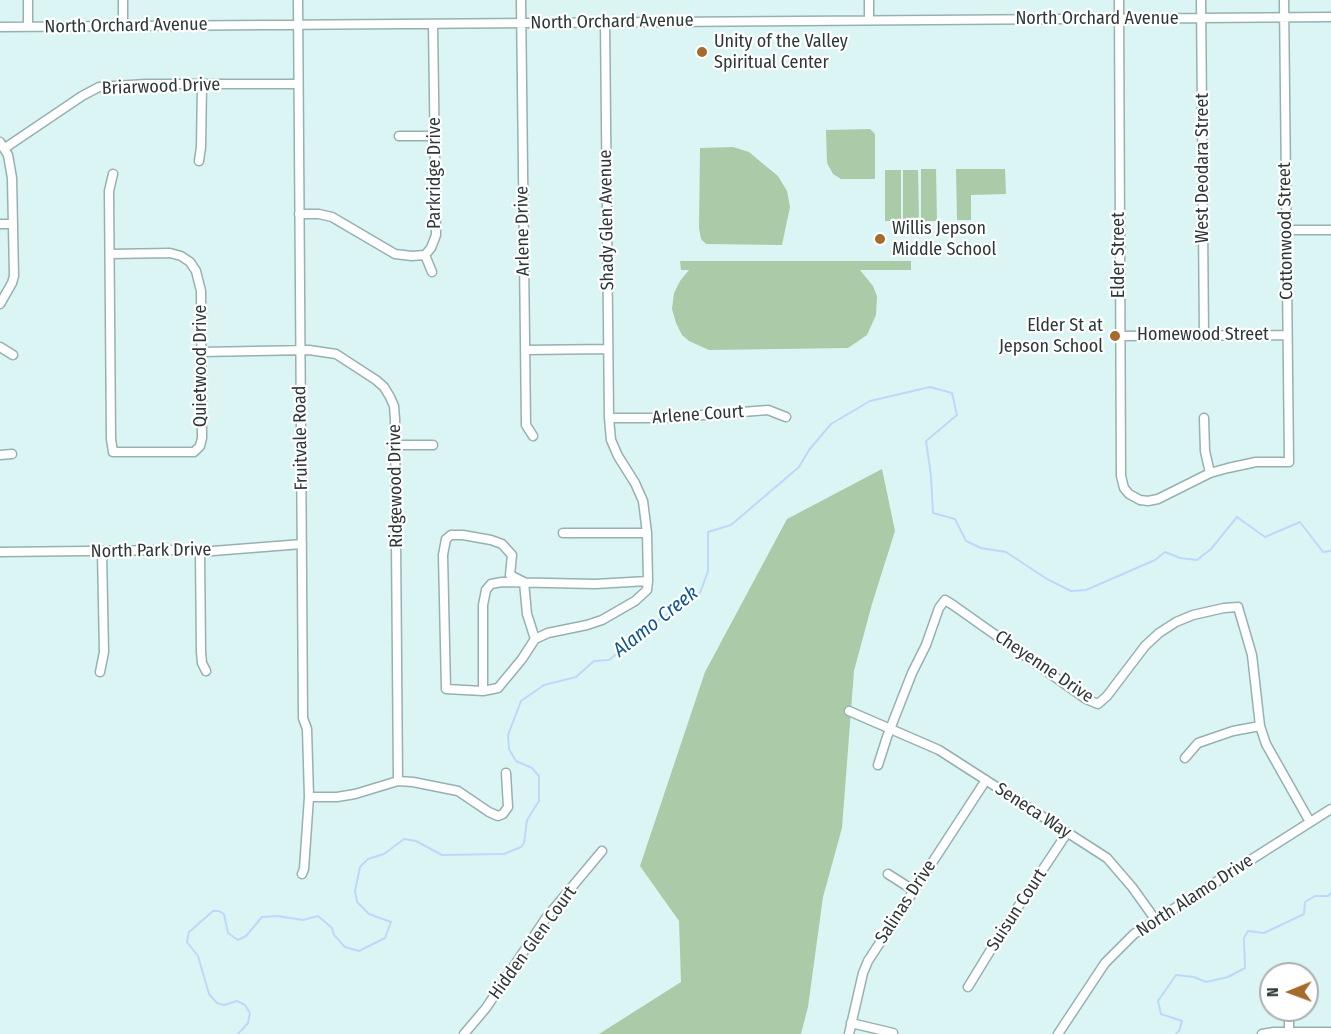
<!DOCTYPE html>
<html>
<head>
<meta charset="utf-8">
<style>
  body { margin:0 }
  #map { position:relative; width:1331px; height:1034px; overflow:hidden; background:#dbf5f5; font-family:"Fira Sans Condensed",sans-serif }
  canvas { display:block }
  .north { position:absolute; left:1259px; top:962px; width:60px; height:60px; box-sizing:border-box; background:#fff; border:2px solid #abafb0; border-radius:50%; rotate:269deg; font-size:16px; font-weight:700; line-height:24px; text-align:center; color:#2e3839 }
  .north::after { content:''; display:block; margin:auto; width:21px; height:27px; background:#a66a2c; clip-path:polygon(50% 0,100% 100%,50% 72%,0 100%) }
</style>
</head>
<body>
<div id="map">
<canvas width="1331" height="1034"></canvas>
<div class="north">N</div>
</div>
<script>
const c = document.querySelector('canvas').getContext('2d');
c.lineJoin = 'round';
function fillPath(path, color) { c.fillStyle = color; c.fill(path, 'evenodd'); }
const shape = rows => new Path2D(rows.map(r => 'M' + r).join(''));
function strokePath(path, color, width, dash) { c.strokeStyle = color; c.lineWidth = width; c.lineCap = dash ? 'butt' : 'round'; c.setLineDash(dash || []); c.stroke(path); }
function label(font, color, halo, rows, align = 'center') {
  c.font = font + ' "Fira Sans Condensed",sans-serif'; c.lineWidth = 4.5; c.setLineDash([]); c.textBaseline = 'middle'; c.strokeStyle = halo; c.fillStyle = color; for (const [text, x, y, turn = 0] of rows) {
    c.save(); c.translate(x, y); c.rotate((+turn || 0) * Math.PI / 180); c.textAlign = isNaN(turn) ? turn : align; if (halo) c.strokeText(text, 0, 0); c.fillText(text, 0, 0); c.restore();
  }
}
fillPath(shape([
  [870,129,875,134,875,179,841,179,833,174,827,163,826,130],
  [733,147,749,152,762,163,778,176,787,191,790,207,782,245,706,244,701,239,699,228,700,148],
  [921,169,936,169,937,221,921,221],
  [956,169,1005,169,1006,194,971,195,971,220,957,220],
  [885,170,901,170,901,221,885,221],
  [903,170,918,170,919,221,903,221],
  [680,261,911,261,911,270,860,270,873,286,877,296,876,315,867,335,848,348,709,350,689,341,682,335,676,323,672,309,674,293,680,281,689,270,681,270],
  [882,469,895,531,872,604,854,671,842,828,823,897,808,1007,801,1034,599,1034,681,982,679,921,640,866,705,672,787,519]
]), '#aacba8');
strokePath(shape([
  [238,1034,248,1023,250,1013,245,1005,237,1001,224,1005,217,1003,209,994,198,956,187,942,189,932,213,911,219,911,224,914,228,933,238,940,246,936,262,917,277,916,303,920,318,916,332,928,334,935,345,947,359,951,385,938,391,922,369,914,357,902,355,891,360,867,368,859,384,854,404,839,416,841,442,855,504,854,521,847,524,843,527,820,539,801,539,776,532,768,516,761,509,749,508,735,521,701,544,685,576,677,594,661,609,660,656,622,700,593,708,571,708,532,731,525,799,467,809,450,831,424,870,401,930,387,952,393,957,415,926,441,931,476,933,513,955,519,966,541,981,548,1006,552,1047,579,1071,591,1086,590,1155,560,1165,552,1180,558,1197,560,1211,549,1237,517,1265,537,1300,522,1323,552,1331,551],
  [1176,1034,1179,1031,1182,1021,1161,1014,1158,1001,1176,975,1194,977,1206,982,1228,977,1245,968,1244,938,1248,931,1264,933,1304,914,1305,902,1315,896,1328,896,1331,893]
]), '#bcd9f9', 2);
const minor = shape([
  [28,0,28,27],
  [123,0,123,26],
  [298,0,303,718,307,729,309,797,304,869,302,874],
  [521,0,526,425,533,436],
  [869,0,869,20],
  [1119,0,1121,476,1124,488,1129,494,1140,500,1148,501,1158,499,1210,473,1228,468,1256,462,1289,462,1284,0],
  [1201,0,1204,335],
  [605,22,609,418,611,440,618,456,635,483,643,501,647,533,648,581,647,590,635,601,602,620,587,625,548,633,535,639,522,659,498,688,483,691,483,605,486,590,491,584,502,582,595,584,648,581],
  [0,27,1331,17],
  [399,136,435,136],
  [0,142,8,155,12,178,14,276,12,283,0,304],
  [5,148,82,96,99,87,146,84,298,84],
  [199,161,201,147,202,84],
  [299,214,319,214,332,217,395,254,412,256,425,255,431,248,436,235,433,24],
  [0,224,13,224],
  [1286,230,1331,230],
  [110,254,170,253,181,256,190,262,196,271,201,291,202,438,200,446,194,452,113,452,111,439,109,191,113,174],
  [425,255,432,272],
  [1119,336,1287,335],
  [0,347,13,355],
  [525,350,608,349],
  [201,352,309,350,336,354,376,380,384,387,390,397,394,406,395,419,398,781],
  [609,418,665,418,768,410,786,417],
  [1204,418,1205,451,1210,473],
  [395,445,433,445],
  [0,455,12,454],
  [563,533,647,533],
  [0,552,172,550,200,552,302,544],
  [200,552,201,652,202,663,206,671],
  [100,672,104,652,102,552],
  [483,691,446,689,443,555,446,539,451,535,463,535,491,540,502,544,512,555,510,575,524,582,527,614,535,639],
  [849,711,939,750,1107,858,1132,887,1155,919],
  [1185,758,1198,743,1233,731,1260,726],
  [878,765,887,737,912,673,926,645,939,608,945,600,953,605,1086,699,1098,704,1107,696,1145,646,1159,633,1176,622,1193,615,1224,608,1238,607,1252,655,1260,726,1266,744,1310,822],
  [309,797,337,797,355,794,398,781,413,782,458,791,489,812,498,816,503,814,508,807,506,773],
  [888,874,913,890],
  [968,987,1006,925,1067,833],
  [1289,1010,1289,1032],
  [851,1023,893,1033],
  [464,1034,486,1008,546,918,602,851],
  [849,1034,863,973,868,961,986,780],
  [1058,1034,1105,963,1134,934,1331,809],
  [1262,1034,1274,1032,1331,1032]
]);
strokePath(minor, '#97b0b0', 11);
strokePath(minor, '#fff', 8);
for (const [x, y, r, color] of [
  [702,52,6,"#a66a2c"],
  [880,239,6,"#a66a2c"],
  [1115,336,6,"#a66a2c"]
]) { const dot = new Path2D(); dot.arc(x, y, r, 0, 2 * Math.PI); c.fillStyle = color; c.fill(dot); strokePath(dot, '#fff', 2); }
label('18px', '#2e3839', '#fff', [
  ["North Orchard Avenue",1097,19],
  ["North Orchard Avenue",612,22,-1],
  ["North Orchard Avenue",126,26,-1],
  ["Briarwood Drive",161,87,-2],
  ["West Deodara Street",1203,168,-90],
  ["Parkridge Drive",435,173,-90],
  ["Shady Glen Avenue",607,220,-91],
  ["Arlene Drive",523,231,-91],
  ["Cottonwood Street",1286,231,-91],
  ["Elder Street",1119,255,-90],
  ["Homewood Street",1203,335],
  ["Quietwood Drive",201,366,-90],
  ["Arlene Court",698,415,-4],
  ["Fruitvale Road",301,438,-91],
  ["Ridgewood Drive",396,486,-91],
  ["North Park Drive",151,551,-1],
  ["Cheyenne Drive",1044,667,34],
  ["Seneca Way",1033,811,33],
  ["North Alamo Drive",1195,896,-33],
  ["Salinas Drive",906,902,-57],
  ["Suisun Court",1017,910,-57],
  ["Hidden Glen Court",533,943,-54]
]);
label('18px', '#2e3839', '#fff', [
  ["Unity of the Valley",714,42],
  ["Spiritual Center",714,63],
  ["Willis Jepson",892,229],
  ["Middle School",892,250],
  ["Elder St at",1103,326,"right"],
  ["Jepson School",1103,347,"right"]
], 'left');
label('italic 20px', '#0f5693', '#fff', [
  ["Alamo Creek",656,622,-38]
]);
</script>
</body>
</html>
